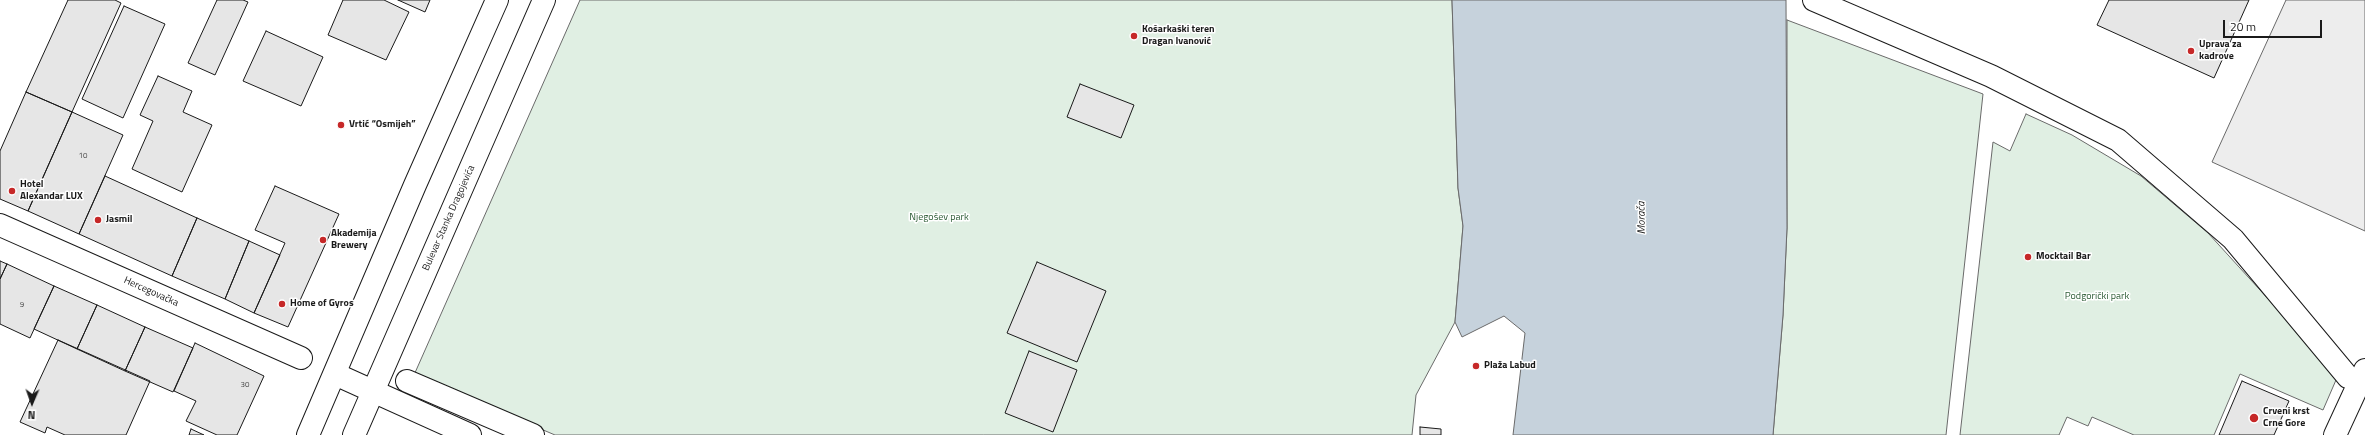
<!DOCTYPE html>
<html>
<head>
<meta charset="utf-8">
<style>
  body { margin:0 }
  #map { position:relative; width:2365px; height:435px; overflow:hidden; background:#fff; font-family:"Titillium Web",sans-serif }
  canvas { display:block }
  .north { position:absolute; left:12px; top:383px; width:40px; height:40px; -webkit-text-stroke:3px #fff; paint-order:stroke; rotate:182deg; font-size:11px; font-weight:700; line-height:16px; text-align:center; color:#1a1a1a }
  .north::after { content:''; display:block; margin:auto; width:14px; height:18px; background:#1a1a1a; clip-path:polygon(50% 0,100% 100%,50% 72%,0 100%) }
  .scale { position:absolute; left:2223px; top:20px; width:99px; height:18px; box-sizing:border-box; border:2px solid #1a1a1a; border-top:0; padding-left:5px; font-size:12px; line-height:14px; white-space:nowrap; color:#1a1a1a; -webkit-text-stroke:3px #fff; paint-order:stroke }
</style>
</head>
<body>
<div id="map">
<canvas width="2365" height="435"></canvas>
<div class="north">N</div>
<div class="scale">20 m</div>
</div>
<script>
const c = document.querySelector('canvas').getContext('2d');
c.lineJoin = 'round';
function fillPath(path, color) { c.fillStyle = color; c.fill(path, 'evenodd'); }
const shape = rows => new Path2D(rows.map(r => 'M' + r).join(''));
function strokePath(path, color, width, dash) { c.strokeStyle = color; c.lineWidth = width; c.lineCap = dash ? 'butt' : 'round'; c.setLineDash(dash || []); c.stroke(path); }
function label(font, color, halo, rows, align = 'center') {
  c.font = font + ' "Titillium Web",sans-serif'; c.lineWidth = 3; c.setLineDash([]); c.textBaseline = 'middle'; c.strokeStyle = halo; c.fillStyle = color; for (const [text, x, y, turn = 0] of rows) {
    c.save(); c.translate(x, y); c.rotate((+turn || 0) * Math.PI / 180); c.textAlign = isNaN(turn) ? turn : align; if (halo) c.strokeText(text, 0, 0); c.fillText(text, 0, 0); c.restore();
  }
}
const green = shape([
  [580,0,1452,0,1458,188,1463,226,1455,322,1416,395,1412,435,555,435,414,375,580,0],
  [1787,20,1983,94,1946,435,1773,435,1783,315,1787,228,1787,20],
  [2026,114,2072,135,2141,176,2208,233,2281,313,2336,380,2323,410,2240,374,2214,435,2134,435,2092,417,2088,426,2067,417,2059,435,1960,435,1993,142,2010,151,2026,114]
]);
fillPath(green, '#e0efe3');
strokePath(green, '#6a6a6a', 1);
const parking = shape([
  [2286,0,2365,0,2365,231,2212,162,2286,0]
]);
fillPath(parking, '#ededed');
strokePath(parking, '#6a6a6a', 1);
const water = shape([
  [1452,0,1786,0,1787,228,1783,315,1773,435,1513,435,1525,333,1504,316,1462,337,1455,322,1463,226,1458,188,1452,0]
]);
fillPath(water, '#c6d2dc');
strokePath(water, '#6a6a6a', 1);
const building = shape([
  [68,0,115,0,121,3,72,112,26,92,68,0],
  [217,0,243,0,248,2,215,75,188,63,217,0],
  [343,0,384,0,409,12,386,60,328,35,343,0],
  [398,0,430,0,425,12,398,0],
  [2109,0,2249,0,2214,78,2097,25,2109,0],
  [124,6,165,24,123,118,82,99,124,6],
  [266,31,323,57,301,106,243,81,266,31],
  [158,76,192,91,183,112,212,125,182,192,132,169,153,121,140,115,158,76],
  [1080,84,1134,105,1121,138,1067,117,1080,84],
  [26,92,72,112,28,211,0,199,0,151,26,92],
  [72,112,123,135,79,234,28,211,72,112],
  [105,176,197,218,172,276,79,234,105,176],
  [275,186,339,214,288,327,254,313,285,243,255,230,275,186],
  [197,218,249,241,225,299,172,276,197,218],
  [249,241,280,255,254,313,225,299,249,241],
  [0,261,7,264,0,279,0,261],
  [1037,262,1106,291,1077,362,1007,333,1037,262],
  [7,264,54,286,30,338,0,324,0,279,7,264],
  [54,286,97,305,77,349,34,329,54,286],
  [97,305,145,327,125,371,77,349,97,305],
  [145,327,193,348,173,392,125,371,145,327],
  [58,340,150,381,126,435,65,435,47,427,45,433,20,422,58,340],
  [195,343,264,376,237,435,217,435,186,421,196,401,174,391,195,343],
  [1029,351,1077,370,1053,432,1005,413,1029,351],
  [2242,381,2289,401,2274,435,2219,435,2242,381],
  [1420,427,1441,429,1441,435,1420,435,1420,427],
  [191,429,204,435,189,435,191,429]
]);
fillPath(building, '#e6e6e6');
strokePath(building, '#1a1a1a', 1);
const pedestrian = shape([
  [1814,0,1991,76,2118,140,2233,239,2348,377],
  [0,225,301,358],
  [407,381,533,435]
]);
const minor = shape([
  [335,374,470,435]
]);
const tertiary = shape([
  [308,435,415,185,497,0],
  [354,435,544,0]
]);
const secondary = shape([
  [2335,435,2365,370]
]);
strokePath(pedestrian, '#1a1a1a', 24);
strokePath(minor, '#1a1a1a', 24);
strokePath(tertiary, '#1a1a1a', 24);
strokePath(secondary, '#1a1a1a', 24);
strokePath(pedestrian, '#fff', 22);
strokePath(minor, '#fff', 22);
strokePath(tertiary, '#fff', 22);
strokePath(secondary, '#fff', 22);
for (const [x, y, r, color] of [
  [1134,36,4,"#c62828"],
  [2191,51,4,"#c62828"],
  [341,125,4,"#c62828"],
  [12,191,4,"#c62828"],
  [98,220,4,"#c62828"],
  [323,240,4,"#c62828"],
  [2028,257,4,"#c62828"],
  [282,304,4,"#c62828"],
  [1476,366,4,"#c62828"],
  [2254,418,5,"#c62828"]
]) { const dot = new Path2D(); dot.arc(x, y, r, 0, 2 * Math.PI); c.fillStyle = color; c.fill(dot); strokePath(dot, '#fff', 1.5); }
label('8px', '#4d4d4d', null, [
  ["10",83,156],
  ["9",22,305],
  ["30",245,385]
]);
label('bold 10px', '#1a1a1a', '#fff', [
  ["Košarkaški teren",1142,30],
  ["Dragan Ivanović",1142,42],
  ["Uprava za",2199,45],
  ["kadrove",2199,57],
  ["Vrtić “Osmijeh”",349,125],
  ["Hotel",20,185],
  ["Alexandar LUX",20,197],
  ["Jasmil",106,220],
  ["Akademija",331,234],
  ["Brewery",331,246],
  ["Mocktail Bar",2036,257],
  ["Home of Gyros",290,304],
  ["Plaža Labud",1484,366],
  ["Crveni krst",2263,412],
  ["Crne Gore",2263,424]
], 'left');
label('10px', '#1a1a1a', '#fff', [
  ["Bulevar Stanka Dragojevića",449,218,-66],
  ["Hercegovačka",151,292,24]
]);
label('10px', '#2b5a34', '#fff', [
  ["Njegošev park",939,218],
  ["Podgorički park",2097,297]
]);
label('italic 11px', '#1a1a1a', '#fff', [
  ["Morača",1642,218,-91]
]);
</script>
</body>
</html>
